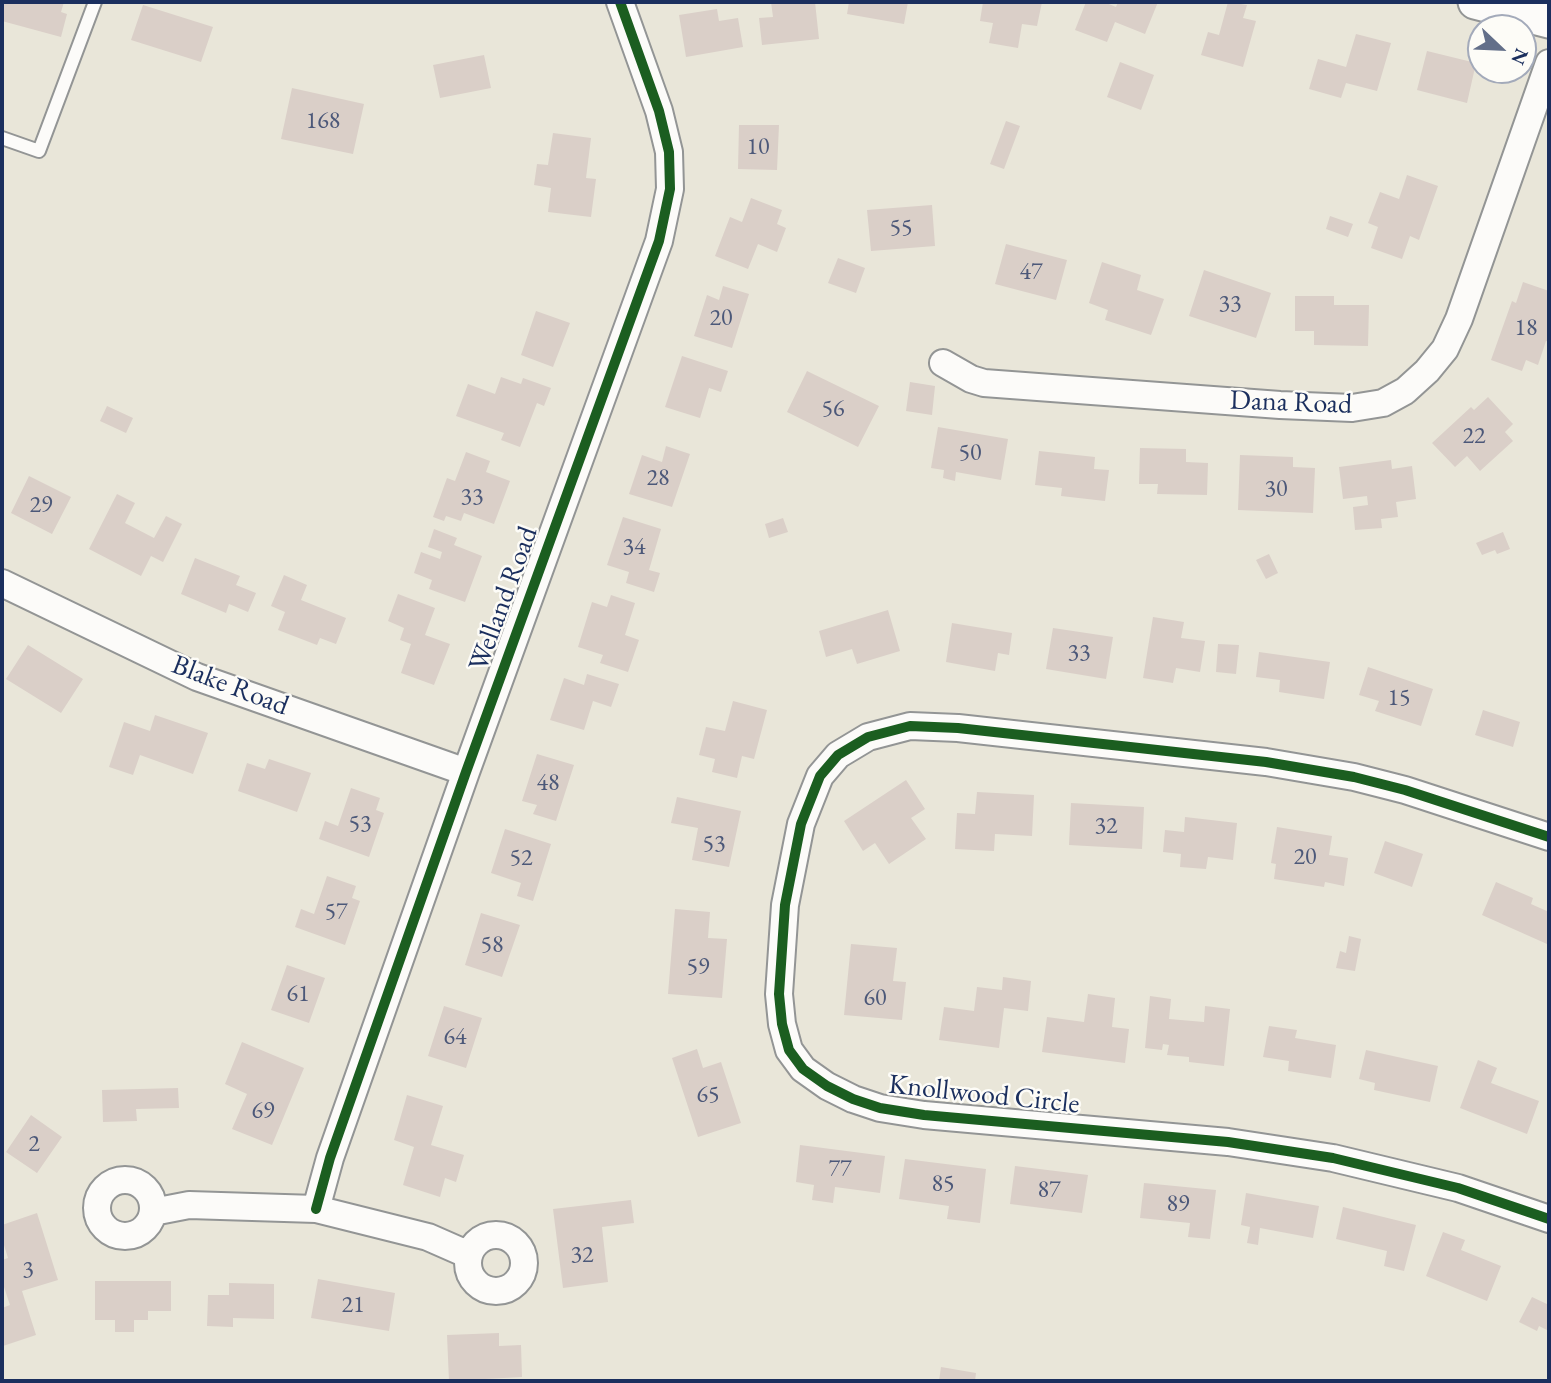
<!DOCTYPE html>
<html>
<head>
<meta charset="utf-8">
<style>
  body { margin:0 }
  #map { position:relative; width:1551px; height:1383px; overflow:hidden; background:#e9e6d9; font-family:"EB Garamond",serif }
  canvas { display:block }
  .frame { position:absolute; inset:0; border:4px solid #1b2f5e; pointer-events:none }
  .north { position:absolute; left:1467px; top:14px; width:70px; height:70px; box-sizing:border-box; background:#fdfcf7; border:2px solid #a3aaba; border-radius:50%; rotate:113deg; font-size:19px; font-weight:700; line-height:28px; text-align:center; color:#1b2f5e }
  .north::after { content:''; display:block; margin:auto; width:24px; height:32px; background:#636f89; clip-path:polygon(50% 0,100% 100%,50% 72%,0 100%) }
</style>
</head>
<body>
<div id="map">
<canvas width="1551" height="1383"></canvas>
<div class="frame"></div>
<div class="north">N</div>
</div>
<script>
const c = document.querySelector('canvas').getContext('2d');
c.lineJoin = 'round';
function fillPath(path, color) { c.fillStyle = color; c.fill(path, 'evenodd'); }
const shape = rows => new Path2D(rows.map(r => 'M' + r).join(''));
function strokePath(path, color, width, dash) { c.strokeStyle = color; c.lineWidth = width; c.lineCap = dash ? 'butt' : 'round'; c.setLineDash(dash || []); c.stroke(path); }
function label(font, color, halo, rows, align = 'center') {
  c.font = font + ' "EB Garamond",serif'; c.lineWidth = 5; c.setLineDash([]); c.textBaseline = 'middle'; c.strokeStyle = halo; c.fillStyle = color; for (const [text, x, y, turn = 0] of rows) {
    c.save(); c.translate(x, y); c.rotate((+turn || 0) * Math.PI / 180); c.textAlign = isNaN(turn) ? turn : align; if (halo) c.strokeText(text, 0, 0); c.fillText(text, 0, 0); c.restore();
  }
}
fillPath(shape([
  [2,2,64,2,61,12,67,14,61,37,2,21],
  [771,2,815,2,819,39,762,45,759,18,773,17],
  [849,2,908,2,904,24,847,14],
  [983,2,1042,2,1037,26,1022,24,1018,48,989,43,993,23,980,21],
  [1086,2,1104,2,1116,7,1118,2,1158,2,1145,34,1115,22,1107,42,1075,30],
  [1228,2,1247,5,1243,18,1256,21,1243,67,1201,55,1208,32,1219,35],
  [143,5,213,27,201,62,131,40],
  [717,9,719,21,738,18,743,47,686,57,679,15],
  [1356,34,1391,43,1377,91,1346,83,1341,98,1309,89,1318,59,1346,67],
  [1427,51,1476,63,1467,103,1417,90],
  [484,55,491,88,440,98,433,65],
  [1120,62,1154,75,1141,110,1107,97],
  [292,88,364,104,353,154,281,139],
  [1006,121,1020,126,1004,169,990,164],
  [739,125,779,125,777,170,738,169],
  [553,133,591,138,586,178,596,179,591,217,548,212,551,188,534,185,537,164,548,165],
  [1407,175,1438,186,1419,240,1410,236,1402,259,1371,248,1378,227,1368,223,1380,192,1399,199],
  [751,198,782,210,777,224,786,228,777,252,758,244,748,269,715,256,730,217,742,222],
  [932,205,935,246,871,251,867,210],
  [1330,216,1353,224,1348,237,1326,229],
  [1006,244,1067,260,1056,300,995,284],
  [838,258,865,268,856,293,828,283],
  [1102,262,1141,275,1137,290,1164,299,1151,335,1105,320,1108,310,1089,303],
  [1204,270,1271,293,1256,338,1189,316],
  [1523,282,1549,291,1549,342,1546,341,1538,365,1526,360,1522,371,1491,360,1512,301,1516,303],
  [723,286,749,294,732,348,694,336,707,295,719,300],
  [1295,296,1334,296,1334,305,1369,305,1368,346,1314,345,1314,331,1295,331],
  [536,311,570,323,553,367,521,355],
  [682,356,728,371,721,392,709,388,700,418,665,407],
  [807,371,879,406,858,447,787,412],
  [501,377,521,384,523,378,551,388,544,406,537,403,520,447,501,440,504,433,456,416,468,384,495,394],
  [910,382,935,386,932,415,906,411],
  [1488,397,1513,424,1505,432,1513,441,1480,471,1467,456,1455,467,1432,443,1471,407,1474,410],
  [107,406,133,418,126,433,100,421],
  [938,427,1008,439,1001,480,956,472,955,481,943,478,944,470,931,468],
  [666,446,690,454,672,507,629,494,642,455,662,462],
  [1140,448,1186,449,1186,462,1208,463,1207,495,1157,494,1158,484,1139,484],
  [1039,451,1095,457,1094,469,1109,470,1105,501,1061,496,1062,488,1035,485],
  [466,452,490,461,486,472,510,481,494,524,464,513,461,521,446,516,444,521,433,517,447,478,455,481],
  [1240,455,1293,457,1293,467,1315,468,1313,513,1238,510],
  [1391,460,1392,469,1412,466,1416,499,1396,502,1398,517,1381,519,1382,528,1355,530,1353,507,1368,505,1367,496,1343,499,1339,467],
  [29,476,71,497,52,534,11,513],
  [117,494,135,503,125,523,154,538,166,516,182,524,163,562,151,556,141,576,89,549],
  [623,517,661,529,649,570,660,573,654,592,626,583,629,572,607,565],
  [783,518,788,532,769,538,765,524],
  [434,529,457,538,454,545,482,556,465,602,429,589,432,580,414,573,421,552,440,559,442,552,428,547],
  [1503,532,1510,549,1497,554,1495,550,1482,555,1476,543],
  [1269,554,1278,573,1266,579,1256,560],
  [195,558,240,576,236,585,256,593,248,612,229,604,226,613,181,594],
  [284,575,307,585,301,600,346,618,336,644,320,638,317,645,278,630,285,612,271,606],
  [398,594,435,608,425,635,450,644,434,685,401,673,411,644,400,640,404,628,388,621],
  [611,595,635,603,625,635,639,640,628,672,600,663,603,655,578,647,592,602,607,607],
  [888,610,900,651,857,664,852,649,826,657,819,631],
  [1153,617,1184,622,1181,638,1205,641,1200,672,1176,668,1173,683,1143,678],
  [952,623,1012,633,1009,655,998,653,995,671,946,662],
  [1053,628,1113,637,1106,679,1046,669],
  [1218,644,1239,645,1236,674,1216,672],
  [28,645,83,679,61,713,6,679],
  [1259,652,1330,662,1324,699,1279,692,1280,680,1256,677],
  [1368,667,1433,689,1421,726,1375,711,1379,701,1359,695],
  [587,674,619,684,611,707,593,701,584,730,550,720,564,678,584,685],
  [733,701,767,710,754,759,742,756,737,778,712,772,715,759,699,755,706,727,725,731],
  [1483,710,1520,722,1513,747,1475,735],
  [155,715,208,733,193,774,140,755,133,775,109,767,124,722,150,731],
  [537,754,574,765,556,821,533,814,537,805,522,801],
  [269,759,311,773,297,812,238,791,247,763,265,769],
  [906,780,925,809,911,818,926,839,889,864,875,843,863,851,844,821],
  [351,788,380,798,376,810,384,813,369,857,319,839,325,821,338,826],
  [977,792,1034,795,1032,836,995,834,994,851,955,849,957,813,975,814],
  [677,797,741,811,729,867,692,860,698,828,671,823],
  [1071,803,1144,807,1142,849,1069,845],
  [1185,817,1237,823,1233,860,1208,857,1206,869,1180,867,1181,854,1163,852,1165,830,1184,832],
  [1277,827,1332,836,1329,855,1348,858,1344,886,1325,882,1324,887,1274,879,1276,864,1271,863],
  [505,829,551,844,533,901,517,896,521,883,491,873],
  [1385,841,1423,854,1412,887,1374,873],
  [327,876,356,886,352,898,360,901,345,945,295,927,301,909,314,914],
  [1496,882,1533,898,1531,904,1549,912,1547,944,1482,915],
  [675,909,710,912,708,938,727,939,722,998,668,994],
  [481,913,520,925,502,977,465,965],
  [1349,936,1361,939,1355,971,1336,968,1340,951,1346,953],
  [851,944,897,948,893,981,906,982,902,1020,844,1015],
  [287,965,325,978,309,1023,271,1010],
  [1003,977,1031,981,1028,1011,1004,1008,999,1048,939,1040,944,1007,974,1011,977,987,1002,990],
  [1088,994,1115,998,1112,1027,1129,1029,1125,1063,1042,1052,1047,1017,1084,1022],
  [1150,996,1171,999,1169,1019,1204,1022,1205,1006,1230,1009,1224,1066,1189,1062,1189,1057,1167,1055,1169,1045,1163,1044,1162,1050,1145,1048],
  [444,1006,482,1018,466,1068,428,1056],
  [1269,1026,1297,1030,1295,1038,1336,1045,1331,1078,1288,1071,1289,1061,1263,1057],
  [242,1042,304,1068,272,1145,232,1129,247,1094,225,1084],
  [697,1049,703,1068,721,1062,741,1123,698,1137,672,1058],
  [1366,1050,1438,1066,1430,1102,1374,1090,1375,1083,1359,1079],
  [1478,1060,1497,1068,1491,1083,1539,1101,1527,1134,1460,1108],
  [178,1088,179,1108,136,1109,137,1121,103,1122,102,1090],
  [407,1095,443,1106,431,1145,464,1155,456,1182,445,1178,440,1197,403,1185,414,1147,394,1140],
  [31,1115,62,1137,37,1173,6,1152],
  [800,1145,885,1156,880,1193,835,1187,833,1203,812,1200,814,1185,796,1182],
  [905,1159,986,1169,980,1223,947,1219,949,1206,899,1199],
  [1015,1166,1088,1175,1082,1213,1010,1204],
  [1144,1183,1216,1190,1210,1239,1188,1237,1190,1223,1140,1218],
  [1246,1193,1319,1206,1313,1238,1260,1228,1258,1245,1247,1243,1250,1227,1241,1225],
  [631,1200,634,1223,602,1227,608,1282,563,1288,553,1209],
  [1343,1207,1416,1225,1404,1271,1384,1266,1387,1251,1336,1239],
  [37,1213,58,1280,22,1291,36,1335,3,1346,2,1308,10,1305,2,1281,2,1260,8,1258,4,1245,2,1245,2,1225],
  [1443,1232,1465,1240,1461,1250,1501,1266,1487,1301,1426,1276],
  [318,1279,395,1293,389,1331,311,1318],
  [95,1281,171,1281,171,1311,148,1311,148,1320,134,1320,134,1332,115,1332,115,1320,95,1320],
  [229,1283,274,1284,274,1319,233,1318,233,1327,207,1326,208,1295,229,1295],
  [1532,1297,1549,1305,1549,1331,1539,1326,1537,1331,1519,1322],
  [499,1333,499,1346,521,1345,522,1377,449,1381,447,1335],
  [941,1367,976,1373,975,1381,939,1381]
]), '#dacfc8');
const service = shape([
  [2,138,39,151,95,2]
]);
const minor = shape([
  [943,363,971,379,984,383,1280,405,1352,408,1383,403,1405,391,1427,371,1445,349,1459,319,1549,63],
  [2,583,197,677,466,772],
  [1549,837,1405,790,1354,777,1266,762,958,728,910,726,868,737,838,755,820,776,801,824,785,905,779,994,782,1024,789,1050,803,1069,827,1086,853,1099,880,1108,924,1115,1228,1142,1333,1158,1458,1188,1549,1219],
  '97 1208a28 28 0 1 1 56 0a28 28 0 1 1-56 0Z',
  [316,1209,330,1158,466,772,659,241,670,189,669,152,659,111,620,2],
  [153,1212,189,1205,316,1209,428,1237,469,1255],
  '468 1263a28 28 0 1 1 56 0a28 28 0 1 1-56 0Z'
]);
const tertiary = shape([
  [1475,2,1549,21]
]);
strokePath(service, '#939595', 16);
strokePath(minor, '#939595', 30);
strokePath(tertiary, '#939595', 37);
strokePath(service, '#fcfbf9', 12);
strokePath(minor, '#fcfbf9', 26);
strokePath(tertiary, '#fcfbf9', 33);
strokePath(shape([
  [1549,837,1405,790,1354,777,1266,762,958,728,910,726,868,737,838,755,820,776,801,824,785,905,779,994,782,1024,789,1050,803,1069,827,1086,853,1099,880,1108,924,1115,1228,1142,1333,1158,1458,1188,1549,1219],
  [316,1209,330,1158,466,772,659,241,670,189,669,152,659,111,620,2]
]), '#1b5e20', 10);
label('24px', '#4c5879', null, [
  ["168",323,121],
  ["10",758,147],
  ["55",901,228],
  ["47",1031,272],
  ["33",1230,304],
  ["20",721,318],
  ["18",1526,328],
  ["56",833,409],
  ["22",1474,436],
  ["50",970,453],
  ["28",658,478],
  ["30",1276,489],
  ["33",472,497],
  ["29",41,505],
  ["34",634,547],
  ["33",1079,653],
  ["15",1399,698],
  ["48",548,783],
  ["53",360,824],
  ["32",1106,826],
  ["53",714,844],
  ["20",1305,857],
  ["52",521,858],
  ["57",336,912],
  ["58",492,945],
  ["59",698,967],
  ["61",298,994],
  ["60",875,998],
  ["64",455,1037],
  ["65",708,1095],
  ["69",263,1111],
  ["2",34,1144],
  ["77",840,1169],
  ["85",943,1184],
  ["87",1049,1190],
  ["89",1178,1204],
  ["32",582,1255],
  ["3",28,1270],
  ["21",353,1305]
]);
label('28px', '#1b2f5e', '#fdfcf7', [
  ["Dana Road",1291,403,2],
  ["Welland Road",504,599,-70],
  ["Blake Road",230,686,21],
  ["Knollwood Circle",984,1095,6]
]);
</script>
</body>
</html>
